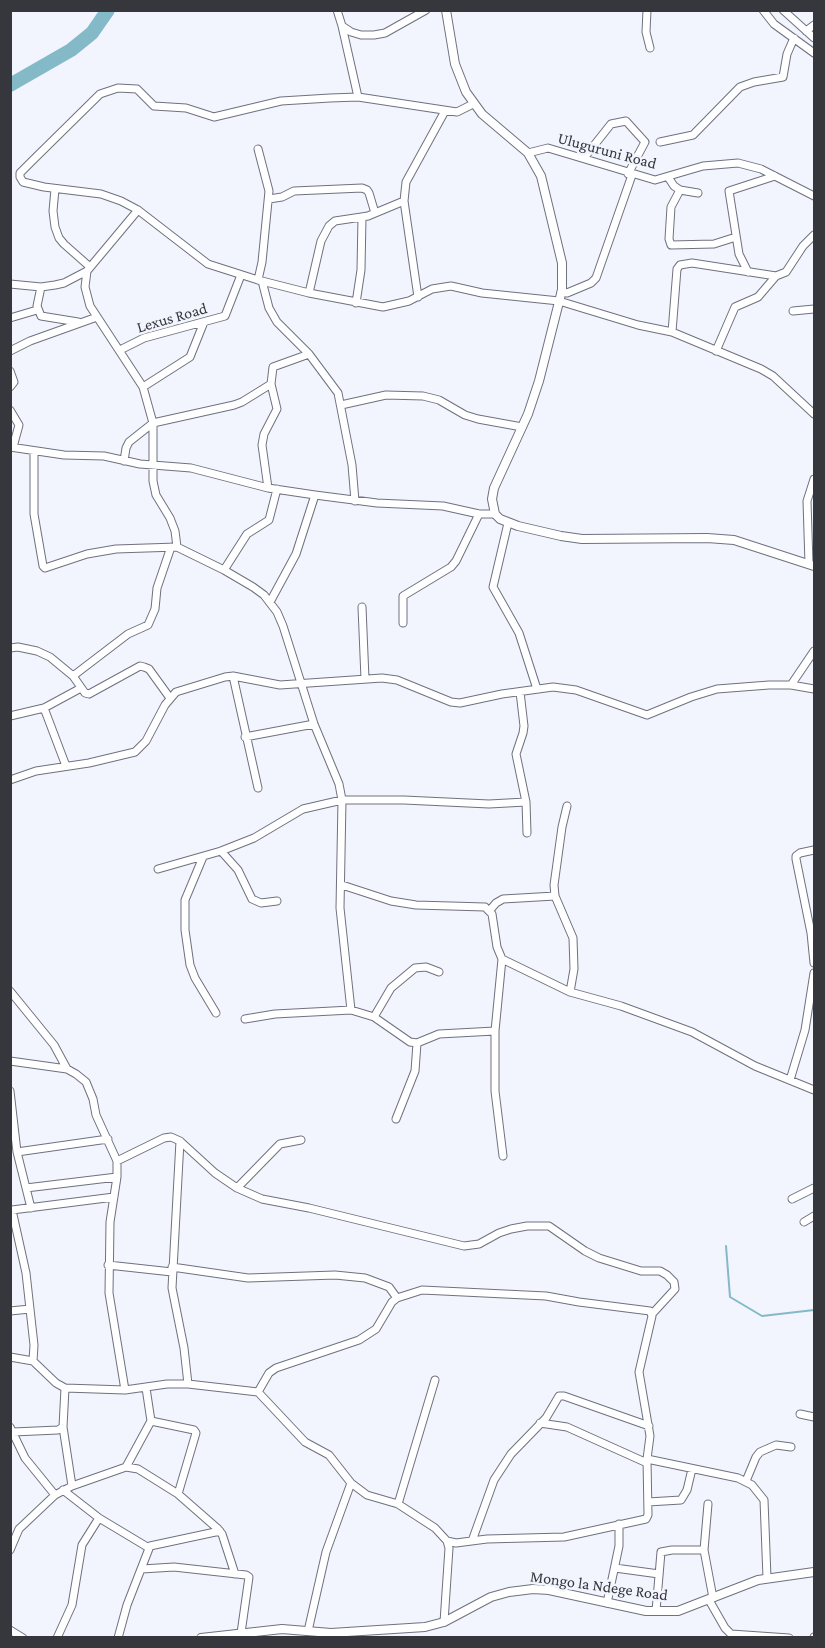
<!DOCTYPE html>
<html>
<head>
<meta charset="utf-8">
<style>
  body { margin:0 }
  #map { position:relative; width:825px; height:1648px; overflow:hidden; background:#f2f4fe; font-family:"Crimson Pro",serif }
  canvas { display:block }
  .frame { position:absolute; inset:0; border:12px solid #36373d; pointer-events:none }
</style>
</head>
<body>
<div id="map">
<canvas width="825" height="1648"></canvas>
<div class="frame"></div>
</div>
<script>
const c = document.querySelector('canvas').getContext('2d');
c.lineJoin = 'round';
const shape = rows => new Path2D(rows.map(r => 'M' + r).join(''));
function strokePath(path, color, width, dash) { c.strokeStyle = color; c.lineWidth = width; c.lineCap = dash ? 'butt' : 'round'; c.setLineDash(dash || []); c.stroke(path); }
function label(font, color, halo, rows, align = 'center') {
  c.font = font + ' "Crimson Pro",serif'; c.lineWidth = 5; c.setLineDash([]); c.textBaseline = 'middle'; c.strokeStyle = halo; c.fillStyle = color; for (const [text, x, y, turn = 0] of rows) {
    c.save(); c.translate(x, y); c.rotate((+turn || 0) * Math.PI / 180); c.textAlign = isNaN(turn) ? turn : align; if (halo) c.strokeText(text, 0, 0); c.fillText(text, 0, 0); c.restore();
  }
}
strokePath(shape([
  [726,1246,730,1297,762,1316,814,1310]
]), '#84b9c8', 2);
strokePath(shape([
  [10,85,71,50,92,33,108,10]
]), '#84b9c8', 14);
const minor = shape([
  [337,10,342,26,351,32,361,35,374,35,385,33,426,10],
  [647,10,646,32,650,48],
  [763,10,774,24,814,53],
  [783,10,814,38],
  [342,26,358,97],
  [806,31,814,25],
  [473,104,457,112,358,97,330,98,281,101,214,117,186,108,154,106,137,89,118,88,100,94,33,160,20,173,20,177,23,182,44,187,101,194,121,201,138,210,208,264,258,280,309,293,383,307,409,301,432,289,451,286,482,293,559,301,638,325,672,332,761,369,773,376,814,414],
  [660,142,693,135,740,87,754,82,783,77,787,54,794,38],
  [258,149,269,191,262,262,258,280],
  [528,153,548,148,655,180,703,166,738,163,761,169,814,196],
  [584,158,611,124,626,121,645,142,628,174],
  [668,177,674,186,680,190,698,193],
  [55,189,53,211,55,227,59,238,64,244,90,267],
  [680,190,671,207,669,239,671,245,714,244,736,237],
  [269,199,282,197,294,191,362,188,367,190,369,193,375,213],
  [138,210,87,271,85,287,90,306,143,387,153,423,153,481,156,495,170,518,175,531,177,547],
  [748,272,739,254,729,191,775,176],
  [262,281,269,308,277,322,309,354,338,393,352,465,355,501],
  [10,284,41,287,55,285,64,283,87,271],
  [41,287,37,306,41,316,78,322],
  [561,292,567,293,591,283,596,278,632,175],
  [309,293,321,241,329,226,335,221,368,216,404,201],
  [418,297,404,201,406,182,445,111],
  [356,303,361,270,362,217],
  [793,311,814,309],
  [10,318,37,310],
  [672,332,677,269,680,265,692,263,776,276],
  [120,350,144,338,225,316,241,275],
  [10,351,30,341,97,317],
  [716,351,735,307,758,297,776,276,786,272,803,246,814,235],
  [10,371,14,382,10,387],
  [143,387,190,357,204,322],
  [341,405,386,395,423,396,439,400,465,415,478,419,522,427],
  [10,410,19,425,13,447],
  [10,447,64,455,104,456,140,464,191,468,268,488,315,495,377,503,443,506,479,514,495,514],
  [34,451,34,514,43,566,45,568,87,554,116,549,177,547,224,570,253,587,264,595,277,612,283,626,314,724,339,784,342,800,340,908,351,1010],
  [124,461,126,448,129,442,153,423,234,405,242,402,271,384,273,367,309,354],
  [268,488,262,445,264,434,277,409,271,384],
  [508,523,493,587,519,633,537,689],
  [809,564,807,501,814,479],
  [224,570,247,534,269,520,277,489],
  [270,602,296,554,315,495],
  [362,607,365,679],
  [403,623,403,596,451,567,456,561,479,514],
  [10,648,18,647,37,651,50,657,73,676,85,693,89,694,140,666,144,667,149,669,170,698],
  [73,676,128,634,148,625,155,609,157,588,171,547],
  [233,676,258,788],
  [791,685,814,651],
  [520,692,524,726,523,733,516,754,526,802,527,833],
  [44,708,66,766],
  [10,716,44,708,81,688],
  [245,737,314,724],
  [10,780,36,771,89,763,135,752,146,741,165,705,176,692,225,677,233,676,280,685,382,678,397,680,451,702,460,703,502,694,553,687,576,690,647,715,691,697,717,689,769,685,791,685,814,689],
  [567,806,562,827,554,885,555,896,573,938,574,969,570,992],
  [814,850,800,853,796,856,796,859,811,933,814,963],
  [221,851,238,870,252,899,261,903,277,901],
  [203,857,185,900,185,930,190,965,195,978,216,1013],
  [158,869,221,851,254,838,303,809,342,800,404,800,489,804,526,802],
  [342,885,391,901,416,905,485,907,492,914,497,947,502,959,570,992,621,1006,692,1032,755,1066,814,1090],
  [490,910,496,903,503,899,555,896],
  [502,959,495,1031,495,1091,503,1156],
  [10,991,54,1045,67,1069],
  [374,1017,391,988,415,968,426,967,439,972],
  [245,1019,275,1014,351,1010,374,1017,410,1042,417,1043,439,1034,495,1031],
  [10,1061,67,1069,76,1074,86,1082,93,1099,96,1115,117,1161,117,1177,110,1222,109,1293,125,1390],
  [790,1080,805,1030,814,973],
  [10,1091,17,1152,31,1208],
  [396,1119,415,1071,417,1043],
  [180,1141,172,1288,184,1348,188,1384],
  [17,1152,108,1139],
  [117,1161,164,1138,171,1137,180,1141,215,1173,237,1188,262,1199,309,1208,464,1246,479,1244,499,1233,511,1229,527,1226,549,1226,585,1251,599,1258,641,1271,660,1271,667,1275,674,1282,675,1289,653,1313],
  [26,1188,117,1177],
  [237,1188,280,1144,301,1140],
  [792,1199,814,1188],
  [804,1222,814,1216],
  [108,1265,172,1272],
  [172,1267,248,1278,335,1275,365,1278,389,1287,397,1298],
  [10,1311,30,1309],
  [10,1357,33,1361,56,1383,65,1388,125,1390,167,1384,188,1384,258,1392,305,1442,329,1455,351,1483,367,1495,398,1504,435,1528,447,1541,449,1548,444,1622],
  [33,1361,34,1345,26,1273,12,1210,114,1197],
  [258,1392,269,1373,276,1368,359,1340,376,1329,392,1302,397,1298,422,1290,546,1296,579,1302,650,1311,652,1316,639,1372,650,1436,647,1459,648,1515,646,1519,564,1537,487,1539,456,1543,447,1541],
  [800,1414,814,1417],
  [151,1421,194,1430,196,1433,178,1494],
  [540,1423,567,1427,647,1463],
  [10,1427,25,1458,55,1495],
  [63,1427,72,1486],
  [13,1432,58,1430,63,1427,65,1388],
  [647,1459,738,1478,752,1485,764,1500,767,1578],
  [126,1467,151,1421,146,1388],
  [746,1481,756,1457,760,1452,776,1445,791,1447],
  [63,1490,99,1518,149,1548],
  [648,1502,681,1500,687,1490,692,1469],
  [398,1504,435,1380],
  [708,1504,704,1550,713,1598],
  [472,1541,494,1480,511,1454,546,1418,559,1396,564,1396,649,1426],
  [10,1550,19,1529,55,1495,72,1486,126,1467,138,1469,178,1494,218,1529,222,1534,235,1574],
  [615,1568,659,1574],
  [142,1569,174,1567,246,1575,249,1577,241,1633],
  [709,1600,725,1628,731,1634,789,1638],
  [607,1603,619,1546,619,1524],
  [656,1611,661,1552,672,1550,704,1550],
  [10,1630,23,1638],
  [308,1631,326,1552,351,1483],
  [57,1638,72,1605,82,1545,99,1518],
  [118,1638,127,1605,150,1546,220,1531],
  [814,1638,814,1637]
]);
const tertiary = shape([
  [446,10,455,64,466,92,482,114,528,153,541,176,562,263,562,290,539,381,528,414,494,488,492,499,495,514,500,519,518,526,561,536,582,539,707,538,734,540,814,566],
  [201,1638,282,1629,331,1633,425,1627,444,1622,491,1597,509,1592,533,1589,549,1590,646,1611,678,1611,758,1580,814,1572]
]);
strokePath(minor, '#6e727f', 9);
strokePath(tertiary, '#6e727f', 10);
strokePath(minor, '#fff', 7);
strokePath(tertiary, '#fff', 8);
label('16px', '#36373d', '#f2f4fe', [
  ["Uluguruni Road",607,151,15],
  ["Lexus Road",172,318,-16],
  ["Mongo la Ndege Road",599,1586,8]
]);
</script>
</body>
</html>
